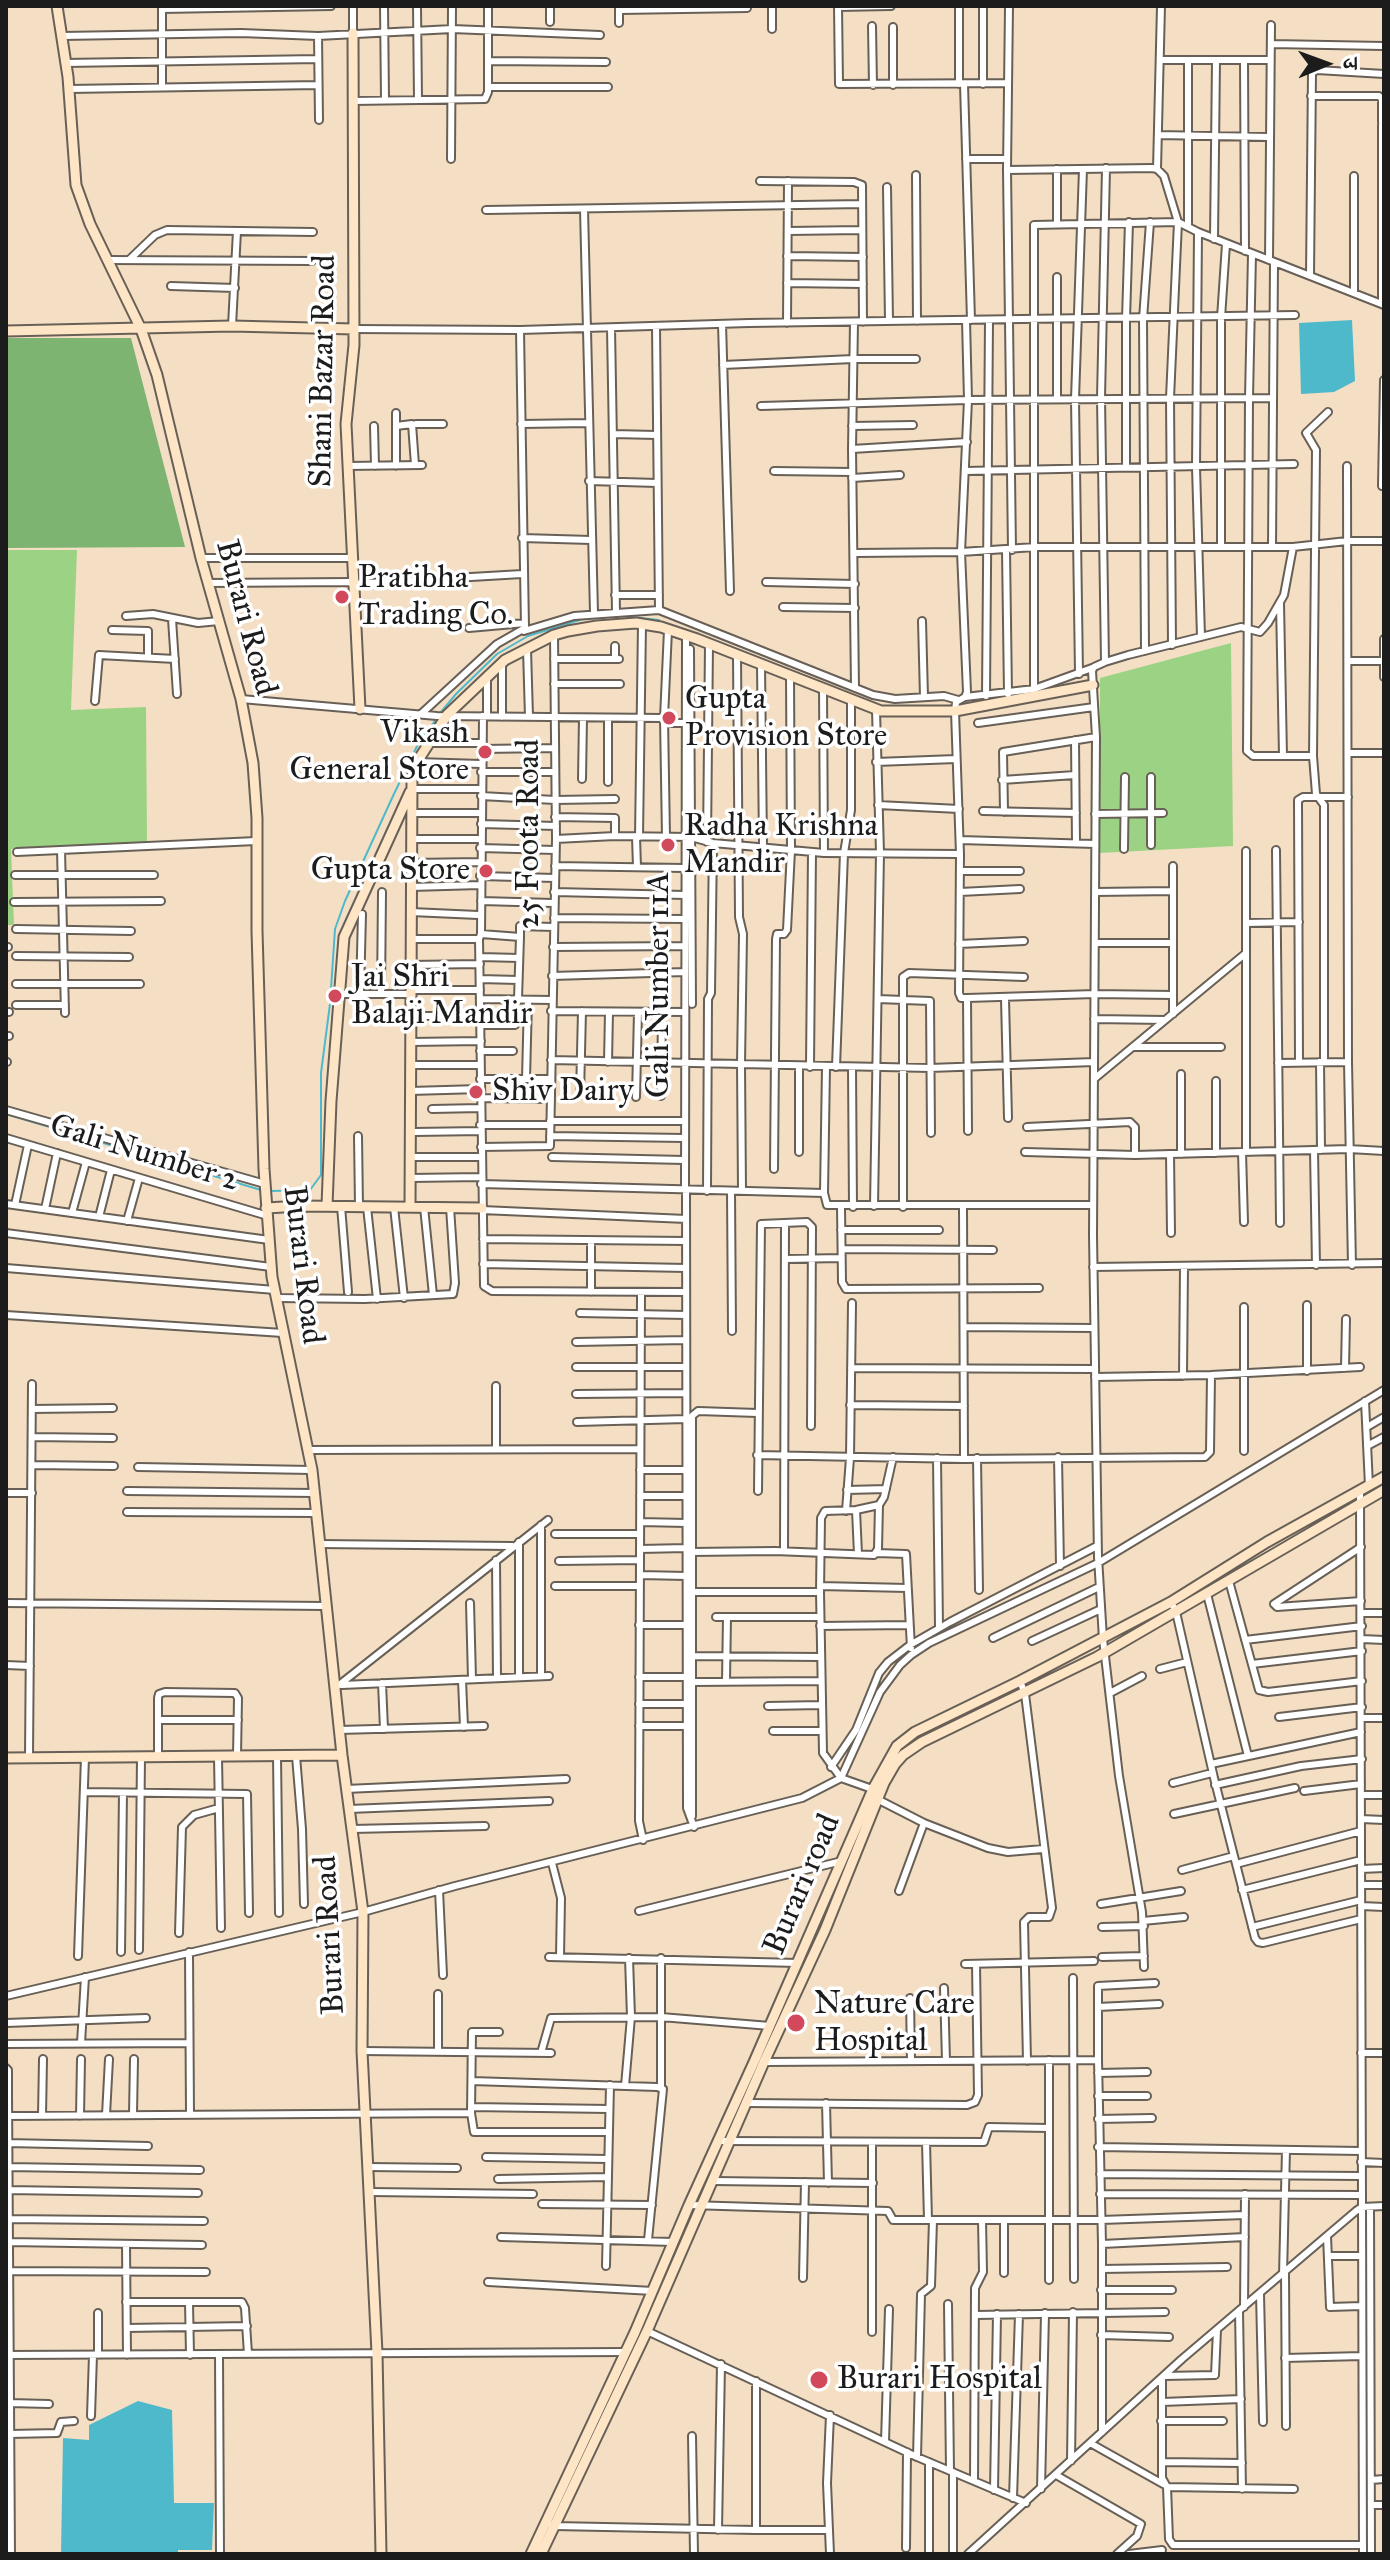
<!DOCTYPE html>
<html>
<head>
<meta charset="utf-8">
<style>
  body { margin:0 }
  #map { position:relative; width:1390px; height:2560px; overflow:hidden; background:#f4dfc4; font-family:"IM FELL Great Primer","Noto Serif Devanagari",serif }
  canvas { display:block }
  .frame { position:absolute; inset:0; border:8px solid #1c1c1c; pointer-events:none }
  .north { position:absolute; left:1286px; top:24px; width:80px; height:80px; -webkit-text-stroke:6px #fff; paint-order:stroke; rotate:89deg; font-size:22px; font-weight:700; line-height:32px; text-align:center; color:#1c1c1c }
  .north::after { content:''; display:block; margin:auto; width:28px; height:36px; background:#1c1c1c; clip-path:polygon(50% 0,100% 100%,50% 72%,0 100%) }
</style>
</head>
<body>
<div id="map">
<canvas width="1390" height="2560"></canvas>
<div class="frame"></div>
<div class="north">उ</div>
</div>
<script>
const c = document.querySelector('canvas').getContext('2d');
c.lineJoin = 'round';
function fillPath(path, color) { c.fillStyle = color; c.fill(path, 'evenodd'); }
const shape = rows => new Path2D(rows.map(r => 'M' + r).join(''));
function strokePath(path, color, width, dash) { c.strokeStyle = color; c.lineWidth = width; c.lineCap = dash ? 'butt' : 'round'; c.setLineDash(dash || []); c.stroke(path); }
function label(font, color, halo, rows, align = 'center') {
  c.font = font + ' "IM FELL Great Primer",serif'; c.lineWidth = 7; c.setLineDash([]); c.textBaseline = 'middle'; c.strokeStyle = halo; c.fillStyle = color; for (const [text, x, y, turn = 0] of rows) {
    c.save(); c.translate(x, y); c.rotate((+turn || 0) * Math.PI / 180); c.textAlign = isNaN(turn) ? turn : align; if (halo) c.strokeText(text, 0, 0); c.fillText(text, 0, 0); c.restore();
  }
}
fillPath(shape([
  [6,550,77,550,71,710,146,707,147,842,11,849,14,925,6,925],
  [1231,643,1233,846,1100,853,1100,678]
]), '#9cd283');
fillPath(shape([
  [6,338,131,338,185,547,6,548]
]), '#7db471');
fillPath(shape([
  [1352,320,1355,381,1334,392,1301,394,1299,323],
  [138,2401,172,2410,174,2503,214,2503,212,2550,178,2550,178,2554,61,2554,63,2438,89,2440,89,2425]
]), '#4eb9cb');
strokePath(shape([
  [621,616,659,620],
  [441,712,456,694,497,654,528,636,586,618],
  [688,1060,688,1030],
  [688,1076,688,1066],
  [6,1114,261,1190],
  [271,1191,310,1190,321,1175,321,1073,330,1004,335,929,345,901,393,796,420,740,438,717]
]), '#4eb9cb', 2);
const street = shape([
  [162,6,162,87],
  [353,6,353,33],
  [384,6,385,100],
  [417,6,418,100],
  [550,6,550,22],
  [619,6,619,23],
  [838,6,839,84,1008,83],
  [983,6,983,84],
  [1009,6,1007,170,1012,550],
  [838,7,891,6],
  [162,9,331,6],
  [619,10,747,8],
  [872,26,873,85],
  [893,27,893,85],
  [772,29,772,6],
  [62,36,241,33,318,36,452,29,600,35],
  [318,36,319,120],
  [1271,44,1384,46],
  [1160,60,1270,60],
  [1188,60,1188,226],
  [488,61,606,62],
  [1244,61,1245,251],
  [65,63,318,59],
  [959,84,959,6],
  [964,84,971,320],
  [488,87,608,87],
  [69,89,318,85],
  [1311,96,1379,96,1382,99,1382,122],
  [353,101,485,99,488,92,488,6],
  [1158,135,1269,137],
  [451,159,452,6],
  [966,159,1007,159],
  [1057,169,1057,223],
  [1157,169,1161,6],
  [1007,170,1152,168,1157,169,1164,176,1178,222,1170,398,1172,645],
  [916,175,917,321],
  [760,181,854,182,862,185,863,322],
  [887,187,889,321],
  [584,209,594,613],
  [486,210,862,204],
  [788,231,862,230],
  [1198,232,1196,467,1201,637],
  [1214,239,1216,60],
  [1252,254,1249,398,1247,751,1253,756,1313,756],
  [787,256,863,257],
  [107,260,312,261],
  [129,260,155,235,167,230,313,232],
  [1269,260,1271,25],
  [1310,276,1312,73,1317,70,1384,74],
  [1057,277,1057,399],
  [787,283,863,284],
  [171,286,235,288],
  [1354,293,1354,176],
  [1382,304,1382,125,1384,122],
  [966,320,968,400,961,552,967,692,965,697,956,702,955,711,960,854,959,993,961,998,967,998,1095,994,1173,995],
  [854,322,852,449,855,688],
  [787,323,788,181],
  [722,324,730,591],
  [232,326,237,231],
  [656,326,659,610,873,695,895,699,944,696,958,700],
  [611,328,616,612],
  [354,329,520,330,749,323,1295,315],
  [723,365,853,359,916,359],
  [761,406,968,400,1272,398],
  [396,413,396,466],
  [416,424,443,424],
  [521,424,589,423],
  [374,426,375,466],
  [396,426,412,424,415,465],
  [852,426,913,425],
  [613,434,656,435],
  [852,449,967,442],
  [347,466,422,465],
  [1347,466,1348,1062,1352,1265],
  [1126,467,1126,319,1129,222],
  [774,471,852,472],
  [965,471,1294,464],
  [852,478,900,475],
  [589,481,657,483],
  [1382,486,1384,380],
  [522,538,591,540],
  [1221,547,1221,318,1226,244],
  [1272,547,1274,262],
  [1006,550,1008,694],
  [855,553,961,552,1035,547,1293,547,1347,541,1384,541],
  [201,558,351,558],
  [766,582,855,584],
  [208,583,352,582],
  [352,584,522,574],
  [615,595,659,595],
  [1280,603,1283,756],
  [783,607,855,608],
  [126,616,153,614,198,623,219,621],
  [172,619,177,694],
  [922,621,924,697],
  [469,628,525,623],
  [112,630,148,631,148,657],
  [524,631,574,616,659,610],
  [1384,639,1384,677],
  [615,646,615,659],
  [527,649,529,717],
  [690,649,692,1004],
  [1145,651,1143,319,1150,222],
  [737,655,739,917,743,934,741,1064,742,1191],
  [554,659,619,659],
  [1348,661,1384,661],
  [1105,662,1101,398,1106,168],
  [502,663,502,717],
  [761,664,763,847],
  [1079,674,1075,399,1083,169],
  [487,676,487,716],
  [554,684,620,684],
  [823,689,824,853],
  [1034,689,1034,225,1178,222,1198,232,1384,305],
  [986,696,989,321],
  [965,697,1034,689,1092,668],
  [241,699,437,716,664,718],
  [95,701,99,655,175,659],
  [421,714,497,644,525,628,520,330],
  [483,716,481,934,479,939,484,1286,492,1291,686,1292],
  [664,723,685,723],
  [978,723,1094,707],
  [1075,740,1076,843],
  [429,743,481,743],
  [481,749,555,748],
  [1349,753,1384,753],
  [417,762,481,764],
  [876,762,956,759],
  [481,772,555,772],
  [582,779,583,718],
  [1002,780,1075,775],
  [608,782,608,718],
  [411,789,481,789],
  [481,796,555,800,615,799],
  [878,805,959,809],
  [983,811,1076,813],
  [1004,812,1003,752,1096,737],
  [411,813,481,813],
  [1095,814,1163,813],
  [555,817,615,818,615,836],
  [481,824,556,826],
  [636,837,637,867],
  [639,837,642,624],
  [666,837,664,718,668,630],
  [411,839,481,839],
  [556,839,615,836,691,837,713,843,824,853,960,854],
  [960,840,1095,844],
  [707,842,709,644],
  [1151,845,1151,777],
  [480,848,555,850],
  [1124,849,1125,777],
  [61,850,65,1013],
  [1276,850,1280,1223],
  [1246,851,1246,923],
  [17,852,256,841],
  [411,863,480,862],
  [555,866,684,868],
  [960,871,1020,871],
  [15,875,154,875],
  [480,876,555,878],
  [411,887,480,885],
  [554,892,685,895],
  [960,892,1020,889],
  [1095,892,1173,891],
  [481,901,553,903],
  [14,902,161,901],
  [411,912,478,915],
  [554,918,685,919],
  [16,929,131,931],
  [481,934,520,937,520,926,553,927],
  [411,939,479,939],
  [1095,943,1173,943],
  [959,944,1024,941],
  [6,947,8,947],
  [553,947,684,946],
  [16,956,129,957],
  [480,957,519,958],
  [410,965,480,964],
  [552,976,685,972],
  [480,979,518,980],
  [16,984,140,984],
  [410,990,480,990],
  [338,994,410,994],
  [360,994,362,914],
  [381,994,382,892],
  [967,998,968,1131],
  [480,999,552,1000],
  [518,999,520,937],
  [878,999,930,1001,931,1133],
  [1005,999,1008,1118],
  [16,1005,65,1005],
  [551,1011,685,1012],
  [6,1012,9,1012],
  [1173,1014,1173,866],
  [410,1016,480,1016],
  [1094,1019,1165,1020],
  [480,1025,515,1025],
  [6,1036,9,1036],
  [410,1042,481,1041],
  [1133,1047,1221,1047],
  [480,1051,513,1051],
  [551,1060,930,1068,1094,1062],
  [6,1062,7,1062],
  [608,1062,609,1012],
  [1299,1062,1298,800,1303,797,1348,797],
  [1320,1062,1321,1150],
  [1324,1062,1324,805,1316,794,1313,756,1316,450,1306,433,1328,412],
  [1278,1063,1348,1062],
  [410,1065,480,1065],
  [799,1066,799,1152],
  [810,1067,812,852],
  [826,1067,824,1193,827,1205,1093,1205],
  [836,1067,844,853,851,810,851,700],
  [852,1067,853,1207],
  [1181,1074,1181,1154],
  [480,1079,550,1079],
  [526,1079,528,1000],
  [1094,1079,1246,953],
  [1216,1081,1216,1153],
  [410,1091,480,1089],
  [580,1095,582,1011],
  [661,1096,662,1012],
  [636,1097,638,1012],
  [480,1098,550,1099],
  [432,1109,480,1108],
  [6,1110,265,1184],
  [550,1121,684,1121],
  [480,1125,550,1125],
  [1027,1127,1130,1122,1135,1127,1135,1155],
  [414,1132,481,1131],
  [358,1136,359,1207],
  [550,1136,684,1138],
  [6,1138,268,1216],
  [481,1147,550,1146,556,839,554,635],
  [1314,1150,1316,1265],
  [1025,1152,1135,1155,1349,1149,1384,1151],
  [1242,1152,1244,1222],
  [1246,1152,1246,923,1299,922],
  [1170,1154,1171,1233],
  [410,1157,481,1157],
  [552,1157,684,1160],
  [774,1169,776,939,777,934,784,934,787,930,791,850,790,675],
  [410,1178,481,1177],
  [481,1184,824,1193],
  [685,1190,686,636],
  [686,1190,687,1808,694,1827],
  [707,1191,708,999,711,993,713,843],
  [731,1191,732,1331],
  [6,1204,269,1240],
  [15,1205,28,1145],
  [341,1206,348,1292],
  [874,1206,880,853,876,710],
  [963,1206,964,1459,1205,1457,1210,1452,1211,1375],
  [367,1207,377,1299],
  [394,1207,404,1298],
  [424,1207,433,1295],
  [841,1207,842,1282,846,1289,1039,1288],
  [903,1207,903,977,909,973,1024,977],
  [45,1209,57,1153],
  [482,1210,686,1219],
  [72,1213,86,1162],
  [99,1217,111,1170],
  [127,1221,139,1178],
  [841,1230,939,1230],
  [6,1233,271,1267],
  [483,1239,686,1241],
  [842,1249,993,1250],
  [786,1259,841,1258],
  [483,1264,686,1268],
  [1093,1267,1384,1263],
  [6,1268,275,1290],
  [591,1292,591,1241],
  [641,1292,639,1821,643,1840],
  [276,1298,365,1299,453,1294,455,1283,450,1207],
  [1307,1305,1307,1371],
  [1244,1307,1244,1451],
  [580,1313,686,1315],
  [6,1315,283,1333],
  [964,1327,1094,1328],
  [576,1342,686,1340],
  [576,1367,686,1367],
  [851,1368,1095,1369],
  [1345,1368,1346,1319],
  [1183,1376,1184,1267],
  [1095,1377,1211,1375,1360,1367],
  [576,1394,685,1393],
  [1365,1401,1369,1486],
  [850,1405,964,1406],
  [32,1409,113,1408],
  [577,1422,686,1419],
  [1367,1427,1384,1417],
  [32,1437,113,1438],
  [1367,1446,1384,1437],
  [496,1449,496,1386],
  [307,1450,640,1449],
  [757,1455,964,1459],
  [1058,1457,1060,1566],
  [937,1458,939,1628],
  [977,1458,979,1590],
  [32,1465,114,1466],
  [138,1467,312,1470],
  [640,1470,686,1470],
  [847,1490,886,1489],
  [127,1491,315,1493],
  [758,1491,761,1224,807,1222,812,1227,811,1426],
  [1360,1492,1363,2554],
  [6,1493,32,1493],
  [640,1496,686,1496],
  [856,1510,858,1554],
  [846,1511,850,1458,852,1303],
  [127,1512,317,1513],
  [640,1522,686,1523],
  [555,1534,640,1534],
  [319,1544,512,1546],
  [1361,1547,1274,1604,1277,1607,1361,1601],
  [640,1549,686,1548],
  [784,1551,785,1223],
  [691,1552,775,1551,874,1555,878,1549,879,1505],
  [877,1553,906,1554,911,1648],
  [496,1560,497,1678],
  [559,1561,640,1560],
  [640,1575,686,1576],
  [1229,1581,1259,1690,1268,1692,1362,1681],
  [555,1586,639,1586],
  [820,1586,907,1588],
  [692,1592,820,1592],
  [1207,1594,1248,1756],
  [1171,1602,1176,1612,1214,1778,1255,1938,1258,1942,1263,1943,1361,1919],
  [6,1603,325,1606],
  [470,1603,472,1679],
  [1362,1613,1384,1613],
  [716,1617,820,1617],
  [639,1625,687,1625],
  [820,1626,909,1625],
  [993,1638,1099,1587],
  [1362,1639,1384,1640],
  [1245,1640,1362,1626],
  [1032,1641,1101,1609],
  [692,1656,820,1657],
  [1252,1664,1362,1651],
  [6,1665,30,1666],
  [1160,1669,1187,1662],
  [541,1676,541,1525],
  [519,1677,519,1542],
  [639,1677,687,1677],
  [462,1680,464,1727],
  [726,1681,727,1617],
  [1020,1681,1025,1694,1052,1908,1049,1917,1029,1917,1024,1922,1027,2061],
  [692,1682,821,1681],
  [382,1683,384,1729],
  [339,1685,548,1520],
  [342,1685,549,1676],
  [1110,1693,1142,1676],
  [639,1704,687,1704],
  [768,1706,821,1705],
  [1279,1717,1362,1707],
  [1361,1718,1384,1718],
  [158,1720,238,1720],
  [639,1726,687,1726],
  [339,1730,484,1726],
  [773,1731,821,1731],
  [277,1756,279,1913],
  [296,1756,302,1829,304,1904],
  [29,1757,32,1384],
  [158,1757,158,1698,159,1694,165,1692,235,1693,238,1698,237,1756],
  [218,1757,221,1928],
  [1211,1764,1361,1732],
  [831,1767,856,1730,879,1673,888,1662,910,1645,950,1622,1097,1546],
  [1173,1783,1212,1773],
  [1215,1785,1301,1766,1362,1759],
  [346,1789,566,1779],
  [875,1790,841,1778,823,1753,820,1592,821,1518,825,1511,856,1510,879,1505,884,1497,893,1457],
  [1304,1791,1361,1784],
  [84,1792,247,1794,249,1913],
  [1361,1795,1384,1795],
  [877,1799,924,1823,988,1848,1008,1852,1043,1849],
  [349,1809,549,1801],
  [1174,1814,1295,1788],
  [692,1816,692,1416,698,1411,757,1413],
  [1361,1819,1384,1820],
  [352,1829,485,1826],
  [552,1863,561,1898,560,1957],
  [1236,1864,1361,1831],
  [1361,1869,1384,1868],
  [1182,1870,1234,1856],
  [1361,1885,1384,1885],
  [439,1890,443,1975],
  [1242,1890,1361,1860],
  [899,1891,924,1823],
  [1101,1904,1181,1891],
  [1361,1906,1384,1907],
  [639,1911,842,1861],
  [1143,1921,1184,1917],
  [1102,1927,1144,1926],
  [1252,1927,1361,1900],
  [179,1933,182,1827,194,1815,219,1808],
  [139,1950,141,1757],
  [121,1952,123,1793],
  [189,1952,190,2115],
  [78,1956,85,1757],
  [549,1957,798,1963],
  [1102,1957,1144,1956],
  [965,1964,1094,1961],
  [1144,1967,1142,1912,1119,1776,1103,1639,1098,1557,1093,1235,1096,737,1092,671,1094,667,1105,662,1128,655,1241,627,1260,632,1268,623,1284,595,1293,547],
  [1073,1978,1074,2279],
  [944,1988,946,2061],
  [438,1994,438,2052],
  [6,1996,363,1912,455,1886,802,1798,841,1778,880,1692,900,1665,911,1655,929,1643,1098,1563,1384,1390],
  [910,1998,911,2061],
  [1098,2007,1159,2004],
  [6,2023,146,2018],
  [499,2032,472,2032,471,2113,474,2132,609,2132],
  [81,2043,85,1977],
  [6,2044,189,2043],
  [362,2051,551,2053],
  [541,2053,551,2018,661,2017,770,2026],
  [1361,2053,1384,2053],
  [1098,2060,1098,1986,1155,1983],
  [764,2062,1098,2060,1102,2244,1102,2432],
  [6,2068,8,2070,8,2094],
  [1098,2073,1147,2072],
  [472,2081,657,2087,663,2089,648,2240],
  [625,2086,631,2017,629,1958],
  [661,2087,661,1958],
  [6,2094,8,2094,11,2554],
  [1098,2096,1147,2096],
  [747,2103,967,2105,975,2102,978,2095,976,1964],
  [826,2103,828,2183],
  [471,2107,609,2109],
  [133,2114,134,2059],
  [106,2115,109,2059],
  [6,2116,471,2113],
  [42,2116,43,2059],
  [80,2116,81,2059],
  [1098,2119,1152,2118],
  [719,2141,984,2142,989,2127,1049,2128],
  [872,2142,872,2332],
  [926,2142,928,2220],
  [7,2143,148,2146],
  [1098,2147,1361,2151],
  [486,2157,608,2159],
  [1361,2162,1384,2163],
  [7,2167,200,2170],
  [368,2167,457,2168],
  [1100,2174,1361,2176],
  [498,2179,608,2177],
  [713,2181,873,2183],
  [8,2190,198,2193],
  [370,2192,533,2194],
  [1100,2194,1361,2195],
  [542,2204,652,2205],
  [689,2205,888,2211,893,2220,1101,2220,1245,2215],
  [1370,2207,1371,2554],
  [8,2219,204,2221],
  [1004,2220,1004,2273],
  [1327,2236,1330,2307,1361,2306],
  [501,2237,673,2242],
  [8,2242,202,2245],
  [1102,2244,1245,2237],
  [126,2245,127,2355],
  [1328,2256,1362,2256],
  [606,2266,610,2085],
  [1102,2269,1227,2267],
  [8,2271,206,2272],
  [1285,2273,1286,2426],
  [1283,2275,1286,2150],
  [803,2278,805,2182],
  [1049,2280,1049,2060],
  [488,2282,653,2291],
  [1101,2290,1172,2290],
  [1260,2294,1263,2422],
  [126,2302,242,2302,245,2308,248,2354],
  [189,2302,190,2355],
  [948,2304,950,2471],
  [1244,2307,1245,2194],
  [1239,2311,1242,2489],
  [976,2315,1165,2312],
  [127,2328,247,2326],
  [647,2331,917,2457,1026,2503],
  [1101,2335,1169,2337],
  [219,2354,220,2554],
  [6,2355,626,2352],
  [98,2355,98,2313],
  [1285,2358,1362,2356],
  [1164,2376,1215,2375,1217,2330],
  [1162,2378,1162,2478,1167,2487,1294,2489],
  [1162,2402,1241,2399],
  [9,2403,49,2404],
  [830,2415,827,2483,830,2554],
  [91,2416,93,2355],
  [1161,2421,1223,2421],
  [10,2434,57,2433,61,2422,74,2421],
  [692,2436,694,2554],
  [885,2442,889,2309],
  [1090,2443,1163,2484],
  [917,2457,921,2294,931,2286,933,2220],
  [1071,2461,1073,2312],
  [1162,2462,1242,2463],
  [953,2472,953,2554],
  [1056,2475,1141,2524,1137,2536,1117,2554],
  [1371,2480,1384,2479],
  [974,2481,975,2288,983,2272,982,2220],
  [1167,2487,1169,2539,1173,2545,1363,2545],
  [1041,2489,1045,2313],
  [994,2490,997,2314],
  [1013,2498,1019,2314],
  [1371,2505,1384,2505],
  [545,2522,554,2526,756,2530,756,2381],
  [718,2530,721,2364],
  [756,2530,829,2530],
  [906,2548,907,2452],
  [929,2554,929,2462],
  [968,2554,1182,2359,1356,2211,1362,2207,1384,2206],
  [1129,2554,1162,2550]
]);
const secondary = shape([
  [57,6,68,77,76,185,90,224,141,329,157,375,201,558,241,699,253,763,257,818,257,931,264,1169,272,1277,312,1470,342,1755,363,1912,362,2051,377,2353,381,2554],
  [353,33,354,345,346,424,360,709],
  [6,331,232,326,354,329],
  [327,1206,331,1101,344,937,410,792],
  [410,1207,412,778,415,765,447,715,505,660,554,635,568,631,597,626,636,623,661,627,697,639,881,711,955,711,1093,685],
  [266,1208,301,1206,482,1208],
  [6,1758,342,1755],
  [531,2554,635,2332,689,2205,754,2062,873,1789,897,1746,915,1732,1020,1681,1171,1602,1267,1542,1384,1477],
  [541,2554,647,2331,764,2062,825,1930,884,1783,895,1764,903,1755,922,1742,1097,1657,1384,1490]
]);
strokePath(street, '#686057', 10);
strokePath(secondary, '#686057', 13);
strokePath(street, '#fff', 6);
strokePath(secondary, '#fde5c5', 9);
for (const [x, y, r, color] of [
  [342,597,8,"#d1495b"],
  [669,718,8,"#d1495b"],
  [485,752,8,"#d1495b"],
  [668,845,8,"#d1495b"],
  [486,871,8,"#d1495b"],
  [335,996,8,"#d1495b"],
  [476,1092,8,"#d1495b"],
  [796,2023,10,"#d1495b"],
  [819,2380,10,"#d1495b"]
]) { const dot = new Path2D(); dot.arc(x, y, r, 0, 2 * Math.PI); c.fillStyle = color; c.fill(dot); strokePath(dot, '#fff', 3); }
label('32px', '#1c1c1c', '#fff', [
  ["Shani Bazar Road",324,371,-89],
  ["Burari Road",245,618,75],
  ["25 Foota Road",530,834,-90],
  ["Gali Number 11A",660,985,-90],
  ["Gali Number 2",144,1154,17],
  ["Burari Road",302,1265,83],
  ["Burari road",803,1885,-67],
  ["Burari Road",331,1935,-93]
]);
label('32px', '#1c1c1c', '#fff', [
  ["Pratibha",358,579],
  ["Trading Co.",358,616],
  ["Gupta",685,700],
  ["Provision Store",685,737],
  ["Vikash",469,734,"right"],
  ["General Store",469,771,"right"],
  ["Radha Krishna",684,827],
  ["Mandir",684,864],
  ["Gupta Store",470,871,"right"],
  ["Jai Shri",351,978],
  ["Balaji Mandir",351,1015],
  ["Shiv Dairy",492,1092],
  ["Nature Care",814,2005],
  ["Hospital",814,2042],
  ["Burari Hospital",837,2380]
], 'left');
</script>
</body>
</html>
